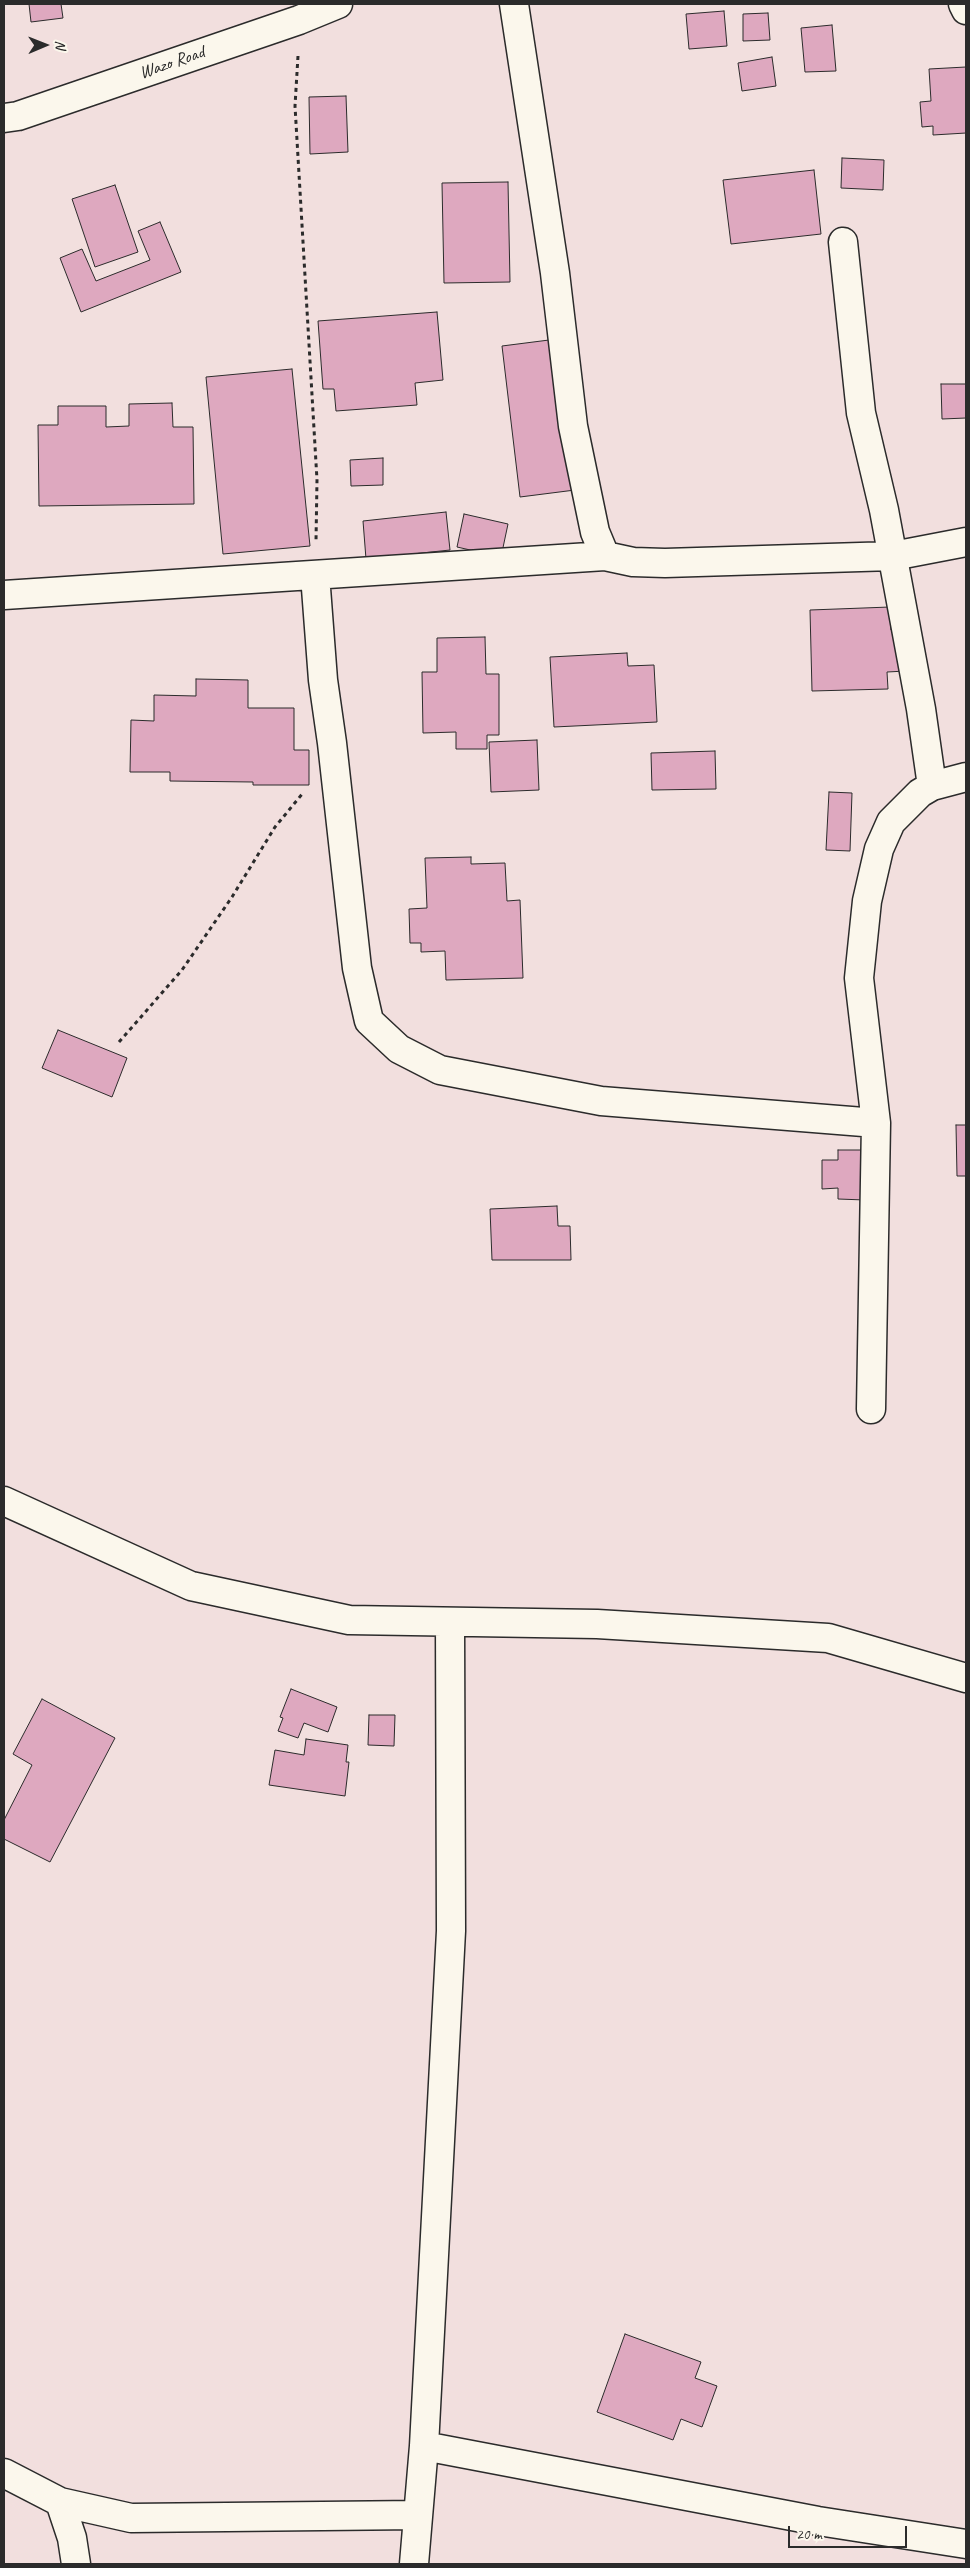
<!DOCTYPE html>
<html>
<head>
<meta charset="utf-8">
<style>
  body { margin:0 }
  #map { position:relative; width:970px; height:2568px; overflow:hidden; background:#f2dfde; font-family:Caveat,sans-serif }
  canvas { display:block }
  .frame { position:absolute; inset:0; border:5px solid #2b2b2b; pointer-events:none }
  .north { position:absolute; left:20px; top:20px; width:50px; height:50px; -webkit-text-stroke:4px #fbf7ec; paint-order:stroke; rotate:89deg; font-size:14px; font-weight:700; line-height:20px; text-align:center; color:#2b2b2b }
  .north::after { content:''; display:block; margin:auto; width:18px; height:22px; background:#2b2b2b; clip-path:polygon(50% 0,100% 100%,50% 72%,0 100%) }
  .scale { position:absolute; left:788px; top:2526px; width:119px; height:22px; box-sizing:border-box; border:2px solid #2b2b2b; border-top:0; padding-left:6px; font-size:15px; line-height:18px; white-space:nowrap; color:#2b2b2b; -webkit-text-stroke:4px #fbf7ec; paint-order:stroke }
</style>
</head>
<body>
<div id="map">
<canvas width="970" height="2568"></canvas>
<div class="frame"></div>
<div class="north">N</div>
<div class="scale">20 m</div>
</div>
<script>
const c = document.querySelector('canvas').getContext('2d');
c.lineJoin = 'round';
function fillPath(path, color) { c.fillStyle = color; c.fill(path, 'evenodd'); }
const shape = rows => new Path2D(rows.map(r => 'M' + r).join(''));
function strokePath(path, color, width, dash) { c.strokeStyle = color; c.lineWidth = width; c.lineCap = dash ? 'butt' : 'round'; c.setLineDash(dash || []); c.stroke(path); }
function label(font, color, halo, rows, align = 'center') {
  c.font = font + ' Caveat,sans-serif'; c.lineWidth = 4; c.setLineDash([]); c.textBaseline = 'middle'; c.strokeStyle = halo; c.fillStyle = color; for (const [text, x, y, turn = 0] of rows) {
    c.save(); c.translate(x, y); c.rotate((+turn || 0) * Math.PI / 180); c.textAlign = isNaN(turn) ? turn : align; if (halo) c.strokeText(text, 0, 0); c.fillText(text, 0, 0); c.restore();
  }
}
const building = shape([
  [29,4,61,4,63,18,31,22,29,4],
  [724,11,727,46,689,49,686,14,724,11],
  [768,13,770,40,743,41,743,14,768,13],
  [832,25,836,71,805,72,801,28,832,25],
  [772,57,776,86,742,91,738,63,772,57],
  [966,67,966,133,933,135,933,126,922,127,920,102,931,101,929,69,966,67],
  [346,96,348,152,310,154,309,97,346,96],
  [842,158,884,160,883,190,841,188,842,158],
  [814,170,821,234,731,244,723,180,814,170],
  [508,182,510,282,444,283,442,183,508,182],
  [115,185,138,252,95,267,72,199,115,185],
  [160,222,181,272,81,312,60,258,82,249,96,281,150,260,138,231,160,222],
  [437,312,443,380,415,383,417,405,336,411,334,389,323,389,318,321,437,312],
  [557,339,575,490,520,497,502,346,557,339],
  [292,369,310,546,223,554,206,377,292,369],
  [941,384,966,384,966,418,942,419,941,384],
  [172,403,173,427,193,427,194,504,39,506,38,425,58,425,58,406,106,406,106,427,129,426,129,404,172,403],
  [383,458,383,485,351,486,350,460,383,458],
  [446,512,450,550,366,559,363,521,446,512],
  [464,514,508,524,501,557,457,547,464,514],
  [890,607,891,630,905,630,906,671,887,672,888,689,812,691,810,610,890,607],
  [485,637,486,674,499,674,499,735,487,735,487,749,456,749,456,732,423,733,422,672,437,672,437,638,485,637],
  [627,653,628,666,654,665,657,722,554,727,550,657,627,653],
  [196,679,248,680,248,708,294,708,294,750,309,750,309,785,253,785,253,782,170,781,170,772,130,772,131,720,154,721,154,695,196,696,196,679],
  [537,740,539,790,491,792,489,742,537,740],
  [715,751,716,789,652,790,651,753,715,751],
  [829,792,852,793,850,851,826,850,829,792],
  [471,857,471,864,505,863,507,901,520,900,523,978,446,980,445,951,421,952,421,943,410,943,409,909,427,908,425,858,471,857],
  [58,1030,127,1058,112,1097,42,1068,58,1030],
  [956,1125,966,1125,966,1176,957,1176,956,1125],
  [838,1150,866,1150,865,1200,838,1199,838,1188,822,1189,822,1160,838,1160,838,1150],
  [557,1206,558,1226,570,1226,571,1260,492,1260,490,1209,557,1206],
  [291,1689,337,1707,328,1732,304,1723,298,1738,278,1731,283,1718,280,1717,291,1689],
  [42,1699,115,1738,50,1862,4,1839,4,1820,32,1765,13,1754,42,1699],
  [369,1715,395,1715,394,1746,368,1745,369,1715],
  [306,1739,348,1745,346,1762,349,1762,345,1796,269,1785,275,1750,304,1755,306,1739],
  [625,2334,701,2362,695,2378,717,2386,702,2427,681,2419,673,2440,597,2412,625,2334]
]);
fillPath(building, '#dea8bf');
strokePath(building, '#2b2b2b', 1);
const minor = shape([
  [514,4,555,273,573,426,595,532,605,556,633,562,665,563,893,556,966,542],
  [963,4,966,10],
  [843,242,861,413,884,510,921,709,932,786],
  [315,575,323,680,332,743,357,968,369,1021,399,1049,440,1070,601,1101,876,1123],
  [4,595,605,556],
  [871,1409,876,1123,859,978,867,901,879,849,891,822,920,793,932,786,966,777],
  [4,1501,191,1586,349,1620,597,1624,828,1638,966,1678],
  [424,2446,818,2521,966,2544],
  [4,2473,60,2502,72,2538,76,2564],
  [60,2502,131,2518,418,2515],
  [414,2564,424,2446,451,1931,450,1622]
]);
const major = shape([
  [4,118,18,116,299,20,338,4]
]);
strokePath(minor, '#2b2b2b', 31);
strokePath(major, '#2b2b2b', 31);
strokePath(shape([
  [298,56,295,106,317,480,316,541],
  [119,1042,182,970,232,897,275,827,303,793]
]), '#2b2b2b', 3, [4, 4]);
strokePath(minor, '#fbf7ec', 28);
strokePath(major, '#fbf7ec', 28);
label('18px', '#2b2b2b', '#fbf7ec', [
  ["Wazo Road",172,63,-19]
]);
</script>
</body>
</html>
